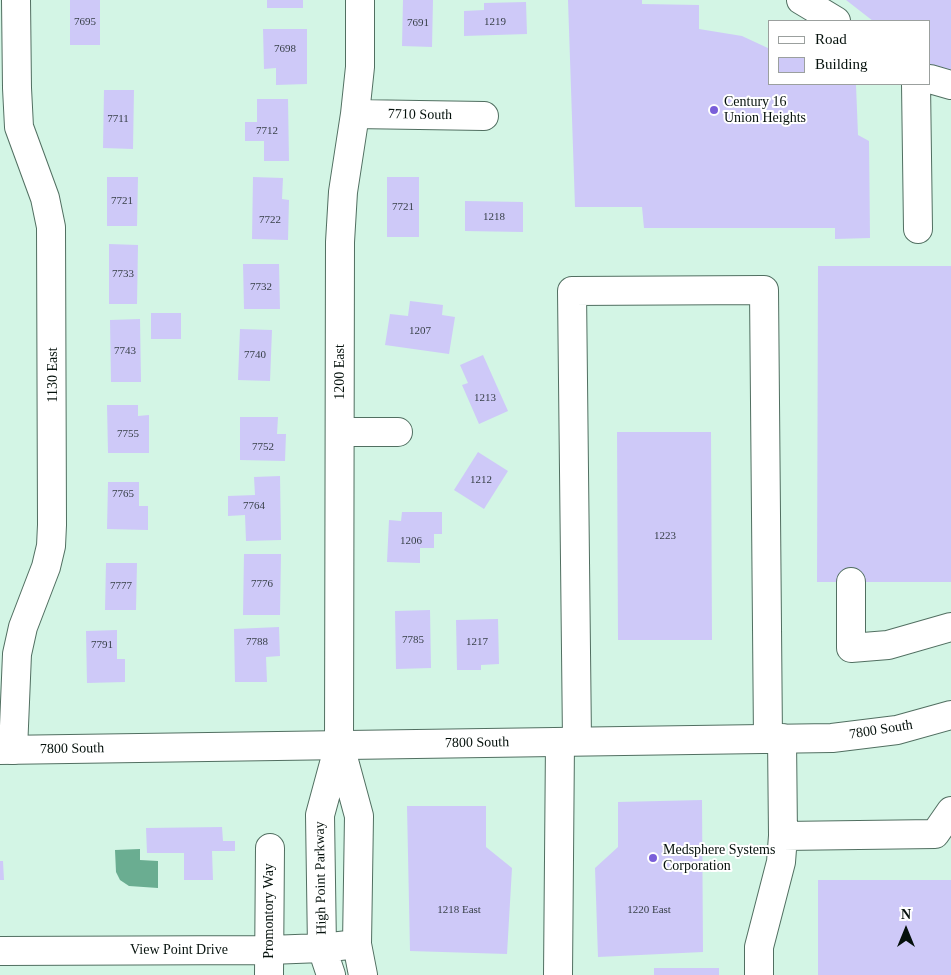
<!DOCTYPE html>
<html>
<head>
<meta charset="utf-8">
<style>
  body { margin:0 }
  #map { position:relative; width:951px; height:975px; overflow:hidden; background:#d3f5e5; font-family:Georgia,serif }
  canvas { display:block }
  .legend { position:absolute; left:768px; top:20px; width:162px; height:65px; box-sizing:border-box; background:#fff; border:1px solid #9ba09e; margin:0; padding:6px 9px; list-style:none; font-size:15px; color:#05110c }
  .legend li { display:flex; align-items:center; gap:10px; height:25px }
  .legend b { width:25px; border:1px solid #9ba09e }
  .north { position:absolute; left:881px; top:905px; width:50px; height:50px; -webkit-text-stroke:4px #fff; paint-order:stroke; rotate:0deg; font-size:14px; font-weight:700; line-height:20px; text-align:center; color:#05110c }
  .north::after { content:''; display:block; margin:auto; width:18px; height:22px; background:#05110c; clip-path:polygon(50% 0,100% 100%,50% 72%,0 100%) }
</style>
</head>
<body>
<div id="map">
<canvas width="951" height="975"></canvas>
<ul class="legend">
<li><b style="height:6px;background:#fff"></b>Road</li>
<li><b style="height:14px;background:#cec9f8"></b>Building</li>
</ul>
<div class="north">N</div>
</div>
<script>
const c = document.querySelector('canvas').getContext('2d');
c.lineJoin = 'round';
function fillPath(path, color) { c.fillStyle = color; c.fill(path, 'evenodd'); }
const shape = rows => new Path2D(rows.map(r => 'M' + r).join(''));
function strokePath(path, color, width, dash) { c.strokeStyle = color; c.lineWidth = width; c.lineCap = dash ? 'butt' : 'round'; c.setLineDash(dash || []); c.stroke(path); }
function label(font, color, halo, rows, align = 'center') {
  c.font = font + ' Georgia,serif'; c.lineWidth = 4; c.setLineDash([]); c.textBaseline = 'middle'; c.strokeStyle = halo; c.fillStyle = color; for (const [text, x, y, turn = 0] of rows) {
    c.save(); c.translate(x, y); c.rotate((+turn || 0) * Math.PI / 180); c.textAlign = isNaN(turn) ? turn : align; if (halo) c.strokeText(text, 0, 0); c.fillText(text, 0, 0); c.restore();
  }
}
fillPath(shape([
  [140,849,140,860,158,861,158,888,129,886,120,880,116,872,115,850]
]), '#6aad91');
fillPath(shape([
  [70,0,100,0,100,45,70,45],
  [267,0,303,0,303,8,267,8],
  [403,0,433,0,432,47,402,46],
  [568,0,642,0,642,4,699,5,699,29,742,36,770,49,770,84,856,85,858,135,869,141,870,238,835,239,835,228,644,228,642,207,575,207],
  [846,0,951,0,951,69,945,76,930,64,930,21,873,21],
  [526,2,527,34,464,36,464,11,484,10,484,3],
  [263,29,307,29,307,84,276,85,276,68,264,69],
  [104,90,134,90,133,149,103,148],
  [257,99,288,99,289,161,264,161,264,141,245,141,245,122,257,122],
  [107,177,138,177,137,226,107,226],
  [253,177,283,178,282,199,289,200,288,240,252,239],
  [387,177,419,177,419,237,387,237],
  [465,201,523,202,523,232,465,231],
  [109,244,138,245,137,304,109,304],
  [243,264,279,264,280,309,244,309],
  [818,266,951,266,951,582,817,582],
  [410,301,443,305,442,315,455,317,449,354,385,345,390,314,408,316],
  [151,313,181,313,181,339,151,339],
  [140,319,141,382,111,382,110,320],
  [240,329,272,330,270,381,238,380],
  [483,355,508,411,479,424,462,385,468,383,460,365],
  [107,405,138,405,138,416,149,415,149,453,108,453],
  [240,417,278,417,277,434,286,434,285,461,240,460],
  [617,432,711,432,712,640,618,640],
  [478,452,508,471,484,509,454,490],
  [280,476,281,540,246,541,245,515,228,516,228,496,255,495,254,477],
  [108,482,139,482,139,506,148,506,148,530,107,529],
  [402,512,442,512,442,534,434,534,434,548,420,548,420,563,387,562,389,520,401,521],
  [244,554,281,554,280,615,243,615],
  [106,563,137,563,136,610,105,610],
  [430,610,431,668,396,669,395,611],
  [498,619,499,664,481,665,481,670,457,670,456,620],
  [279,627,280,656,266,657,267,682,235,682,234,629],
  [117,630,117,659,125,659,125,682,87,683,86,631],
  [702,800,703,952,598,957,595,868,618,847,618,802],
  [407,806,486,806,486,847,512,868,507,954,410,951],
  [222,827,223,841,235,841,235,851,212,851,213,880,184,880,184,853,147,853,146,828],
  [0,861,3,861,4,880,0,880],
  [818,880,951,880,951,975,818,975],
  [654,968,719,968,719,975,654,975]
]), '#cec9f8');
const minor = shape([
  [801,0,836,21],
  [930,79,951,85],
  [916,84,918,229],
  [355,114,484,116],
  [340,432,398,432],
  [851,582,851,648,888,645,951,627],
  [577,741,572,291,764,290,768,739],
  [340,746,359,816,357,944,363,975],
  [13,750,17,654,23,627,46,567,51,546,52,525,51,227,45,198,19,127,17,88,16,0],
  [783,836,935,834,951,811],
  [0,951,269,950,322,948,357,944],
  [269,975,270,848],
  [331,975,322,948,320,815,339,745,340,242,343,192,355,114,360,67,360,0],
  [558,975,560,742],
  [759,975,759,947,781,862,783,836,782,738]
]);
const major = shape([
  [0,750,832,738,897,730,951,715]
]);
strokePath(minor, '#516f61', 30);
strokePath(major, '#516f61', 30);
strokePath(minor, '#fff', 28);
strokePath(major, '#fff', 28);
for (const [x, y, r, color] of [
  [714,110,5,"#7a5ed9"],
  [653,858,5,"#7a5ed9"]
]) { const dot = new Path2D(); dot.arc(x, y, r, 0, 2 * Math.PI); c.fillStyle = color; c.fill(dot); strokePath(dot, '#fff', 2); }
label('11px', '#373f47', null, [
  ["7695",85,22],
  ["1219",495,22],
  ["7691",418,23],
  ["7698",285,49],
  ["7711",118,119],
  ["7712",267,131],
  ["7721",122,201],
  ["7721",403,207],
  ["1218",494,217],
  ["7722",270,220],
  ["7733",123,274],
  ["7732",261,287],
  ["1207",420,331],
  ["7743",125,351],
  ["7740",255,355],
  ["1213",485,398],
  ["7755",128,434],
  ["7752",263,447],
  ["1212",481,480],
  ["7765",123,494],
  ["7764",254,506],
  ["1223",665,536],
  ["1206",411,541],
  ["7776",262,584],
  ["7777",121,586],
  ["7785",413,640],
  ["7788",257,642],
  ["1217",477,642],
  ["7791",102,645],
  ["1218 East",459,910],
  ["1220 East",649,910]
]);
label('14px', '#05110c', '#fff', [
  ["Century 16",724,102],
  ["Union Heights",724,118],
  ["Medsphere Systems",663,850],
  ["Corporation",663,866]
], 'left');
label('14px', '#05110c', '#fff', [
  ["7710 South",420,115,1],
  ["1200 East",340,372,-90],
  ["1130 East",53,375,-90],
  ["7800 South",881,730,-9],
  ["7800 South",477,743,-1],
  ["7800 South",72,749,-1],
  ["High Point Parkway",321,878,-91],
  ["Promontory Way",269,911,-90],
  ["View Point Drive",179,950]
]);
</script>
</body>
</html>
